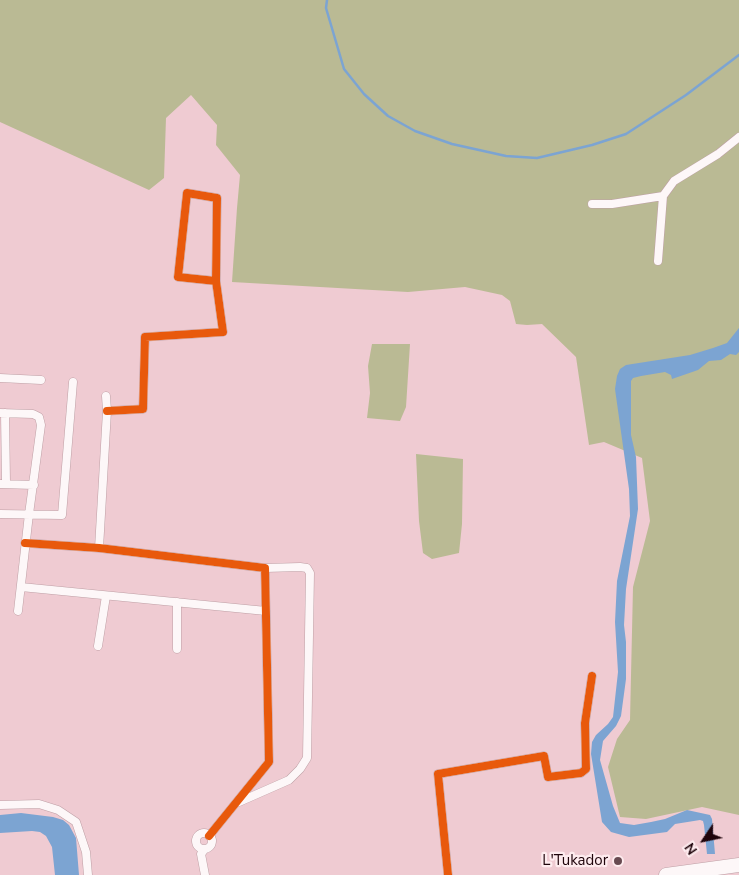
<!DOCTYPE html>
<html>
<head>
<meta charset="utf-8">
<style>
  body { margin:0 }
  #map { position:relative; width:739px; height:875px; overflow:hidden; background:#efcbd2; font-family:"Nunito Sans",sans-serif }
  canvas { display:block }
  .north { position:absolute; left:679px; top:815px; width:50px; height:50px; -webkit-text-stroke:4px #feecef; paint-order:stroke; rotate:236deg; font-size:14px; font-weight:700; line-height:20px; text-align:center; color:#1f040b }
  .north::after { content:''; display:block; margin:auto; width:18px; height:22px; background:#1f040b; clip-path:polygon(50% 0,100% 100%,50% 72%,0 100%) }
</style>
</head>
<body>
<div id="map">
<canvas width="739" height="875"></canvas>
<div class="north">N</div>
</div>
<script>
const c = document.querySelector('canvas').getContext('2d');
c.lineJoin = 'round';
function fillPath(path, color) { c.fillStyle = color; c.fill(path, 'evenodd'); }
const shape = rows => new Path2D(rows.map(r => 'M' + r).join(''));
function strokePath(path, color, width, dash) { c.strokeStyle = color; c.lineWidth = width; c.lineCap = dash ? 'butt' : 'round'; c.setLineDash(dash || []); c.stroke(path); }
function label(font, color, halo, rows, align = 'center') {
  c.font = font + ' "Nunito Sans",sans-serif'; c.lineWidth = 4.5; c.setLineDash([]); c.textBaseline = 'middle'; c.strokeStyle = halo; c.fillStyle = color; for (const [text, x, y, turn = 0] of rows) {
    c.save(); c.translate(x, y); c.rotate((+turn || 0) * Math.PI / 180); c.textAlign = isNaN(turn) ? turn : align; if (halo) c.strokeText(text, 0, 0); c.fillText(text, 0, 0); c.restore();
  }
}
fillPath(shape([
  [0,0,739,0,739,815,702,807,646,819,620,817,608,767,617,739,630,720,633,587,650,521,642,458,604,442,589,445,576,357,542,324,527,325,516,324,510,301,502,295,465,287,408,292,232,282,237,208,240,175,216,145,217,125,191,95,166,118,164,178,149,190,0,122],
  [372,344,410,344,406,407,400,421,367,418,370,393,368,366],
  [416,454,463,459,462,524,459,553,432,559,423,553,419,521]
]), '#baba94');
fillPath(shape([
  [739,328,739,352,736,355,730,354,721,360,709,361,698,370,672,379,671,375,665,372,641,376,633,378,631,381,631,435,636,457,638,509,626,589,624,625,626,642,626,679,621,716,616,726,603,741,600,760,613,806,620,823,634,825,651,822,665,819,687,810,710,815,712,819,715,854,707,854,704,825,703,821,700,820,675,824,667,832,629,837,611,832,602,822,591,754,592,742,596,735,608,724,613,717,618,672,615,622,617,581,630,516,629,489,615,389,617,376,620,369,626,365,690,355,713,348,727,343],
  [21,813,53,817,63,820,69,825,76,838,79,875,55,875,52,847,46,836,40,832,32,831,0,833,0,815]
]), '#7ca4d2');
strokePath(shape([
  [327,0,326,8,344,69,364,94,388,116,415,131,452,144,506,156,537,158,592,145,626,134,686,95,739,55]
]), '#7ca4d2', 2.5);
const street = shape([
  [592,204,612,204,663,196,674,181,718,154,739,137],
  [658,261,663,196],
  [0,378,41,380],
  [107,411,143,409,145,337,223,332,216,281,178,277,187,193,217,198,216,281],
  [0,413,33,414,39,417,41,425,29,514,18,611],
  [5,413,6,483],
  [0,484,34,485],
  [0,514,62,515,73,382],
  [25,543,99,548,265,568,269,762,209,836],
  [99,548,107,411,106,396],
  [21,587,266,611],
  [177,602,177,649],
  [98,646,106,596],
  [239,802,289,780,300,769,307,758,310,573,307,568,300,567,265,568],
  [0,805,39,804,58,810,76,822,86,852,88,875],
  '196 841a8 8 0 1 1 16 0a8 8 0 1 1-16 0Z',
  [204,850,201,854,205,875],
  [448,875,438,774,544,756,548,777,581,773,586,769,585,723,592,676]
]);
const highway = shape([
  [666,875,739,865]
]);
strokePath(street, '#be9fa5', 9);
strokePath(highway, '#be9fa5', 15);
strokePath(street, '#fdf7f8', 8);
strokePath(highway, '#fdf7f8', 14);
strokePath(shape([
  [107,411,143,409,145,337,223,332,216,281,178,277,187,193,217,198,216,281],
  [25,543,99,548,265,568,269,762,209,836],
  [448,875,438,774,544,756,548,777,581,773,586,769,585,723,592,676]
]), '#e8590c', 8);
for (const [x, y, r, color] of [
  [618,861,5,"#684a51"]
]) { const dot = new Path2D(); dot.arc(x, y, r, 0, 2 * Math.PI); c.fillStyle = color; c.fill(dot); strokePath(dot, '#feecef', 2); }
label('15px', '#1f040b', '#feecef', [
  ["L'Tukador",608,861]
], 'right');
</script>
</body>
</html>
